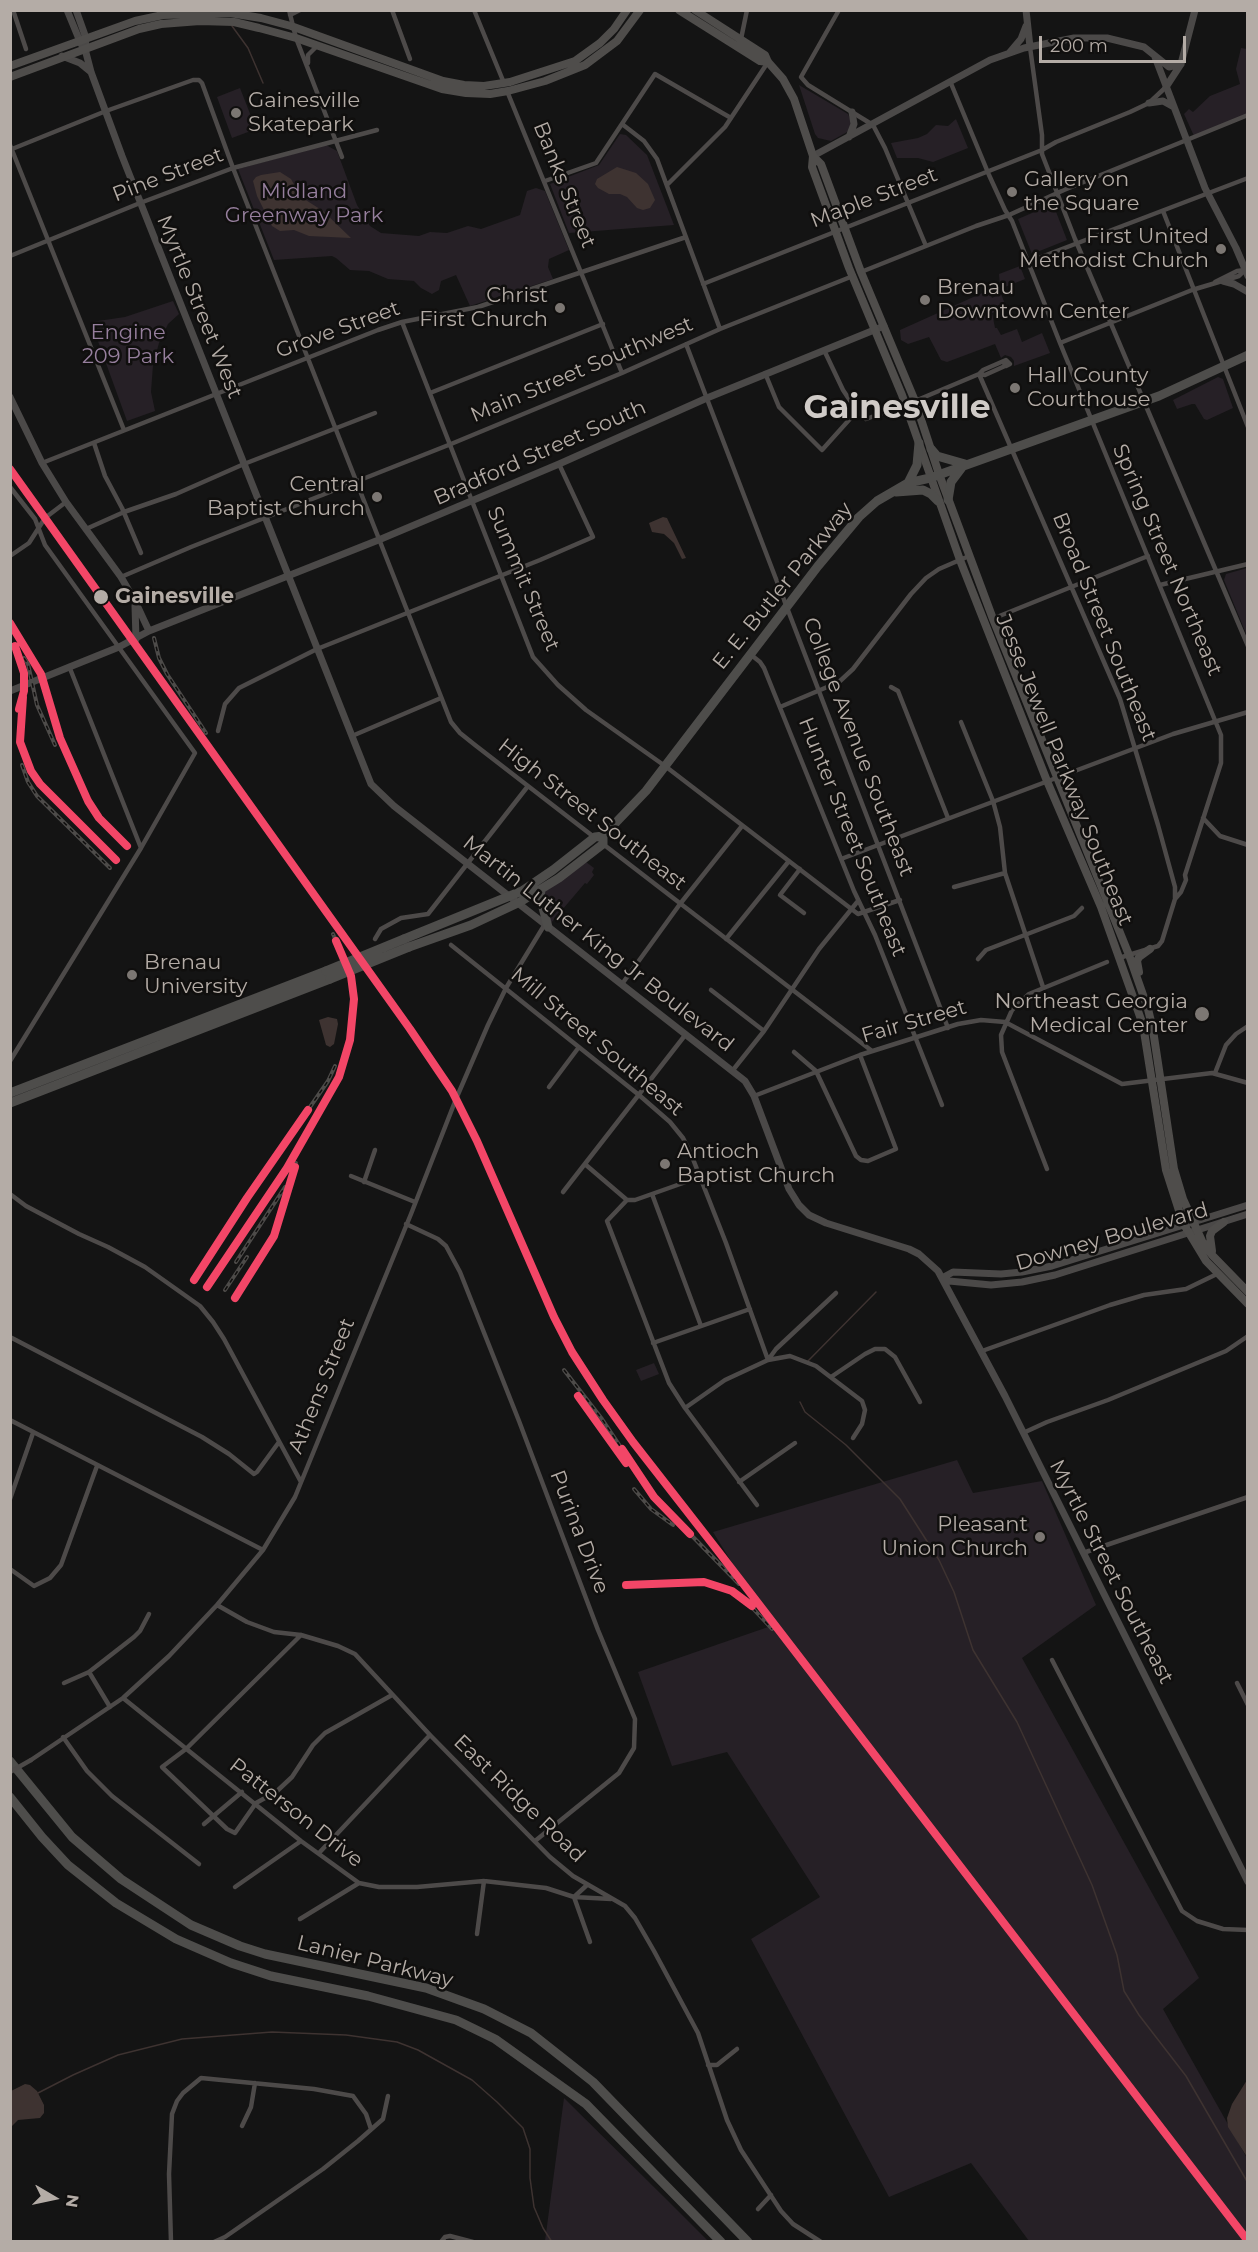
<!DOCTYPE html>
<html>
<head>
<meta charset="utf-8">
<style>
  body { margin:0 }
  #map { position:relative; width:1258px; height:2252px; overflow:hidden; background:#141414; font-family:Montserrat,sans-serif }
  canvas { display:block }
  .frame { position:absolute; inset:0; border:12px solid #b4aca6; pointer-events:none }
  .north { position:absolute; left:24px; top:2168px; width:60px; height:60px; -webkit-text-stroke:4px #100f0e; paint-order:stroke; rotate:99deg; font-size:16px; font-weight:700; line-height:24px; text-align:center; color:#b4aca6 }
  .north::after { content:''; display:block; margin:auto; width:21px; height:27px; background:#b4aca6; clip-path:polygon(50% 0,100% 100%,50% 72%,0 100%) }
  .scale { position:absolute; left:1039px; top:36px; width:147px; height:27px; box-sizing:border-box; border:3px solid #b4aca6; border-top:0; padding-left:8px; font-size:18px; line-height:21px; white-space:nowrap; color:#b4aca6; -webkit-text-stroke:4px #100f0e; paint-order:stroke }
</style>
</head>
<body>
<div id="map">
<canvas width="1258" height="2252"></canvas>
<div class="frame"></div>
<div class="north">N</div>
<div class="scale">200 m</div>
</div>
<script>
const c = document.querySelector('canvas').getContext('2d');
c.lineJoin = 'round';
function fillPath(path, color) { c.fillStyle = color; c.fill(path, 'evenodd'); }
const shape = rows => new Path2D(rows.map(r => 'M' + r).join(''));
function strokePath(path, color, width, dash) { c.strokeStyle = color; c.lineWidth = width; c.lineCap = dash ? 'butt' : 'round'; c.setLineDash(dash || []); c.stroke(path); }
function label(font, color, halo, rows, align = 'center') {
  c.font = font + ' Montserrat,sans-serif'; c.lineWidth = 5; c.setLineDash([]); c.textBaseline = 'middle'; c.strokeStyle = halo; c.fillStyle = color; for (const [text, x, y, turn = 0] of rows) {
    c.save(); c.translate(x, y); c.rotate((+turn || 0) * Math.PI / 180); c.textAlign = isNaN(turn) ? turn : align; if (halo) c.strokeText(text, 0, 0); c.fillText(text, 0, 0); c.restore();
  }
}
fillPath(shape([
  [1241,48,1247,49,1247,115,1194,136,1184,114,1189,109,1193,112,1210,96,1240,84,1236,69],
  [799,85,848,114,852,123,849,131,831,141,818,138,815,134],
  [240,88,256,129,232,138,217,97],
  [956,119,968,148,933,162,918,158,897,158,891,143,918,138,927,134,936,125,948,126],
  [620,134,626,135,647,155,674,225,569,233,550,184,599,165],
  [326,145,337,151,357,205,370,226,381,233,419,236,430,232,447,233,468,226,481,229,520,215,527,191,536,188,545,191,569,250,549,259,548,267,553,279,470,306,456,275,441,281,439,290,432,294,421,288,414,281,388,279,369,271,350,270,336,258,332,256,274,260,238,169],
  [1053,204,1067,240,1032,254,1018,219],
  [1020,266,1025,279,1005,287,1000,286,999,274],
  [989,290,992,298,1001,294,1007,309,1006,310,1004,308,992,313,995,328,997,328,1001,335,1017,329,1022,342,1042,333,1050,353,1014,366,1014,361,1011,357,1005,355,1001,358,995,344,947,362,941,360,929,337,908,344,901,340,900,330],
  [173,301,179,314,168,324,159,343,153,365,151,392,155,411,127,421,91,322,125,317],
  [1218,377,1223,379,1233,408,1207,420,1204,419,1195,404,1192,404,1177,409,1173,400],
  [1247,568,1248,568,1247,636,1224,580,1226,574],
  [586,862,594,868,592,872,594,875,587,884,585,883,551,923,543,900,544,892],
  [654,1363,659,1374,641,1381,636,1370],
  [957,1460,973,1493,1042,1481,1096,1605,1022,1658,1199,1978,1163,2009,1247,2158,1247,2241,1029,2241,971,2163,889,2197,751,1939,820,1897,727,1752,672,1766,638,1672,771,1626,713,1532],
  [564,2098,663,2196,708,2241,545,2241]
]), '#262026');
fillPath(shape([
  [617,167,636,173,648,184,655,200,650,208,643,210,637,208,627,197,620,194,609,194,598,188,595,184,597,179],
  [280,172,291,179,301,197,323,211,351,238,309,236,294,230,280,231,272,226,257,196,253,181,256,177,261,175],
  [663,517,667,518,686,558,682,559,674,543,664,534,652,532,649,523],
  [328,1017,337,1019,338,1024,334,1044,330,1047,326,1045,319,1020],
  [1247,2080,1247,2157,1228,2127,1227,2118,1232,2104],
  [25,2084,30,2085,37,2091,44,2105,44,2113,40,2118,18,2120,11,2127,11,2091]
]), '#3e3331');
strokePath(shape([
  [232,26,248,48,263,83],
  [808,1361,876,1292],
  [800,1402,805,1412,846,1445,900,1499,939,1560,954,1592,973,1650,1017,1722,1092,1885,1117,1955,1124,1991,1139,2015,1186,2076,1248,2183],
  [38,2093,73,2075,118,2055,182,2039,272,2032,346,2035,397,2042,418,2050,472,2080,497,2102,523,2128,530,2149,530,2178,534,2207,543,2228,552,2242]
]), '#3e3331', 1.5);
strokePath(shape([
  [13,10,26,49],
  [289,10,296,38,342,157],
  [392,10,410,59],
  [474,10,504,83],
  [839,10,801,77,808,85,873,125,885,148,926,246],
  [290,15,300,10],
  [741,39,747,10],
  [1030,47,1042,135,1042,154,1075,239,1248,646],
  [308,63,308,55,317,46],
  [950,81,989,175,1005,210,1012,221,1060,343,1221,735,1221,763,1185,875,1186,880,1181,892,1175,899,1162,941,1158,946,1119,958],
  [507,91,622,373],
  [622,124,644,141,657,159,720,329],
  [10,145,124,430],
  [12,149,106,111,193,80,199,80,202,83,233,168,451,722,460,733,475,745,594,837],
  [545,181,596,163,655,74,731,118],
  [667,185,725,127,768,62],
  [1163,211,1248,427],
  [10,256,140,203,233,168,377,130],
  [1028,262,1248,178],
  [861,272,976,226,1009,215,1064,190,1248,115],
  [1215,282,1237,271,1245,270],
  [703,284,1042,150,1056,142,1130,112,1149,103,1166,87],
  [402,322,533,657,558,685,586,710,665,766,858,914,900,900],
  [1060,343,1192,290,1239,276,1245,270],
  [686,344,948,1028],
  [824,350,843,390,857,411],
  [765,373,779,407,822,450,857,411,866,419,905,405],
  [979,374,1120,699,1158,825,1175,887,1175,898],
  [979,374,985,375,1005,366],
  [430,393,603,324],
  [915,401,979,374,983,370,1006,360,1010,364,1006,366,1004,363],
  [94,443,105,476,122,508,141,553],
  [42,463,378,330,402,322,478,307,686,237],
  [10,487,35,519,45,545,195,753,141,848,10,1061],
  [86,529,124,512,176,494,244,464,375,413],
  [10,556,29,543,45,518,66,502],
  [121,577,191,547,451,444,622,373,720,329,853,276],
  [1160,585,1248,564],
  [992,619,1148,556],
  [750,654,760,662,764,668,854,891,875,935,942,1105],
  [69,666,141,848],
  [891,687,898,691,948,818],
  [780,707,839,682,853,669,911,594,926,578,939,569,969,556],
  [961,722,993,801,1000,827,1005,873,1043,987],
  [218,731,225,704,239,688,317,649,540,560,593,537,559,464],
  [352,736,441,698],
  [1203,818,1220,836,1248,845],
  [603,844,872,1051],
  [841,859,1173,734,1248,712],
  [800,869,780,895,804,913],
  [954,887,1005,873],
  [375,939,381,929,401,918,428,914,528,786],
  [726,939,789,861],
  [451,945,639,1095,670,1122,683,1138,691,1154,726,1243,768,1360],
  [978,959,986,950,1074,916,1082,908],
  [622,984,680,904,742,826],
  [711,990,764,1031],
  [794,1052,816,1071,856,1156,861,1160,868,1161,896,1149,860,1055],
  [733,1070,764,1031,819,949,858,901],
  [1215,1073,1226,1045,1236,1034,1248,1026],
  [549,1087,579,1047],
  [754,1096,860,1055,958,1024,981,1020,1005,1022,1122,1084,1212,1073,1248,1083],
  [586,1165,627,1200],
  [1047,1169,1002,1052,1001,1035,1012,1010,1029,994,1107,962],
  [351,1176,415,1202],
  [700,1177,635,1200,627,1200,607,1221,669,1383,685,1408,757,1505],
  [364,1182,375,1150],
  [563,1192,686,1034],
  [10,1194,26,1206,79,1234,108,1247,145,1267,200,1306,213,1322,224,1339,301,1482],
  [652,1194,701,1326],
  [406,1224,438,1239,446,1246,460,1272,519,1421,598,1630,635,1719,634,1748,619,1773,535,1841],
  [10,1337,202,1437,229,1454,254,1474,257,1472,279,1442],
  [653,1343,750,1309],
  [982,1351,1110,1305,1144,1295,1186,1289,1219,1273],
  [768,1360,776,1349,836,1293],
  [831,1377,865,1354,875,1349,885,1349,895,1357,920,1402],
  [685,1408,725,1380,768,1360,790,1356,816,1366,862,1401,865,1410,862,1424,853,1438],
  [10,1420,263,1550],
  [1023,1433,1047,1422,1108,1400,1226,1351,1248,1336],
  [739,1482,795,1443],
  [10,1499,33,1433],
  [1083,1553,1248,1497],
  [10,1569,34,1586,50,1578,61,1565,97,1466],
  [217,1605,247,1622,274,1632,301,1635,338,1646,355,1654,430,1735,550,1857,573,1876,625,1906,635,1918,654,1951,698,2033,727,2120,741,2150,781,2211,793,2224,821,2242],
  [301,1635,186,1749,162,1767,227,1829,235,1833,256,1803,276,1792,292,1777,313,1745,325,1733,392,1695],
  [1052,1660,1182,1911,1197,1921,1223,1929,1248,1930],
  [89,1672,110,1707],
  [64,1683,89,1672,134,1637,140,1631,149,1614],
  [1237,1683,1248,1705],
  [123,1698,301,1841,359,1883,379,1887,417,1887,484,1881,546,1888,574,1897,611,1899],
  [63,1737,87,1771,112,1796,199,1864],
  [31,1760,123,1698,169,1656,217,1605,263,1550,295,1497,411,1214,456,1099,488,1025,506,988,545,924],
  [204,1824,242,1792],
  [319,1853,430,1735],
  [587,1885,574,1897,590,1942],
  [235,1887,301,1841],
  [300,1919,359,1883],
  [477,1934,484,1881],
  [708,2065,717,2065,737,2049],
  [242,2126,251,2107,255,2083],
  [758,2209,771,2195],
  [171,2242,169,2174,172,2114,177,2101,183,2093,201,2078,314,2089,353,2096,366,2114,371,2129],
  [214,2242,225,2237,323,2169,358,2141,383,2119,388,2096],
  [441,2242,445,2237,450,2236,473,2242]
]), '#4d4a49', 4.5);
strokePath(shape([
  [67,10,81,44],
  [76,10,86,38,85,49,91,72,122,156,371,784,394,806,745,1081,754,1096,789,1189,799,1205,809,1215,826,1223,909,1249,919,1254,938,1271,1005,1396,1248,1882],
  [1026,10,1030,47],
  [1010,52,1021,39,1026,26],
  [62,56,80,63,91,72],
  [1155,57,1205,188,1236,248,1248,276],
  [1166,87,1181,64,1195,10],
  [1149,103,1163,101,1172,106],
  [849,137,854,124,852,112],
  [813,156,990,60,1024,48,1074,38,1107,38,1144,47,1169,67,1181,64],
  [1223,281,1234,284,1248,292],
  [10,397,42,463,66,502,121,577,135,601,149,631],
  [135,606,136,639],
  [10,691,119,647,149,631,381,539,559,464,707,398,884,326],
  [942,1278,953,1272,1001,1274,1022,1272,1052,1266,1248,1205],
  [942,1278,949,1281,991,1285,1022,1282,1055,1275,1248,1214]
]), '#4b4948', 7);
strokePath(shape([
  [679,10,760,61,768,62],
  [695,10,765,55,768,62,783,79,794,99,813,156,821,164,861,272,915,401,939,474,993,619,1129,955,1148,1009,1153,1030,1174,1169,1183,1199,1202,1241,1212,1255,1248,1292],
  [10,66,135,21,163,15,230,13,261,18,291,26,443,81,464,85,484,86,510,82,575,61,600,43,614,29,627,10],
  [10,77,139,29,161,24,200,21,234,22,259,28,296,38,442,89,466,93,490,94,508,91,545,81,585,65,617,41,640,10],
  [813,156,812,167,849,268,902,395,960,560,1047,781,1101,907,1143,1025,1166,1170,1183,1223,1206,1261,1248,1304],
  [1139,972,1137,961,1139,957,1150,949],
  [1212,1251,1210,1236,1212,1231,1224,1222]
]), '#4f4d4b', 8);
strokePath(shape([
  [931,449,937,456,965,464],
  [908,483,917,465,919,443],
  [896,492,923,490,931,494,938,501],
  [948,500,951,482,963,466],
  [541,890,540,896,548,927],
  [404,939,522,891,553,870,595,837,603,836],
  [409,947,471,925,520,902,559,878,603,844,603,836,646,791,818,566,859,517,877,501,908,483,930,478,1159,396,1248,355],
  [10,1093,326,971],
  [10,1103,330,979],
  [10,1761,72,1837,121,1879,191,1925,240,1946,265,1954,426,1988,484,2009,531,2033,593,2082,748,2242],
  [10,1797,42,1837,68,1865,116,1903,176,1939,231,1963,271,1976,368,1996,456,2020,495,2039,586,2104,721,2242]
]), '#4e4d4b', 9);
const rail = shape([
  [10,469,173,699],
  [10,623,41,674,60,738,88,801,99,818,127,846],
  [154,638,159,658,167,674,206,733],
  [24,658,28,664,37,705,55,745],
  [23,697,20,742,31,771,40,784,116,860],
  [22,765,28,782,37,796,110,868],
  [236,1262,285,1187],
  [194,1280,247,1198,328,1081,335,1066],
  [207,1287,287,1168,339,1077,350,1040,354,999,351,976,333,934],
  [225,1290,247,1257],
  [235,1298,274,1236,296,1163],
  [564,1370,602,1419,654,1497,739,1584],
  [634,1489,651,1509,673,1525],
  [626,1585,695,1581,719,1585,745,1600,772,1629]
]);
strokePath(rail, '#4d4b49', 4);
strokePath(rail, '#100f0e', 1.5, [4.5]);
strokePath(shape([
  [10,1772,31,1760]
]), '#4d4a49', 4.5);
strokePath(shape([
  [326,971,404,939],
  [330,979,409,947]
]), '#4e4d4b', 9);
strokePath(shape([
  [10,469,410,1029,452,1091,477,1141,554,1317,572,1352,603,1400,633,1442,718,1551,1248,2241],
  [10,623,41,674,60,738,88,801,99,818,127,846],
  [15,646,24,673,24,691,19,709],
  [23,697,20,742,31,771,40,784,116,860],
  [194,1280,247,1198,308,1110],
  [207,1287,287,1168,339,1077,350,1040,354,999,351,976,336,941],
  [235,1298,274,1236,295,1167],
  [578,1396,626,1463],
  [622,1449,654,1497,690,1534],
  [626,1585,704,1582,732,1591,752,1606]
]), '#f34667', 8);
for (const [x, y, r, color] of [
  [236,113,6,"#7c7773"],
  [1012,192,6,"#7c7773"],
  [1221,249,6,"#7c7773"],
  [925,300,6,"#7c7773"],
  [560,308,6,"#7c7773"],
  [1015,388,6,"#7c7773"],
  [377,497,6,"#7c7773"],
  [101,597,8,"#b4aca6"],
  [132,975,6,"#7c7773"],
  [1202,1014,8,"#7c7773"],
  [665,1164,6,"#7c7773"],
  [1040,1537,6,"#7c7773"]
]) { const dot = new Path2D(); dot.arc(x, y, r, 0, 2 * Math.PI); c.fillStyle = color; c.fill(dot); strokePath(dot, '#100f0e', 2); }
label('21px', '#b4aca6', '#100f0e', [
  ["Gainesville",248,101],
  ["Skatepark",248,125],
  ["Gallery on",1024,180],
  ["the Square",1024,204],
  ["First United",1209,237,"right"],
  ["Methodist Church",1209,261,"right"],
  ["Brenau",937,288],
  ["Downtown Center",937,312],
  ["Christ",548,296,"right"],
  ["First Church",548,320,"right"],
  ["Hall County",1027,376],
  ["Courthouse",1027,400],
  ["Central",365,485,"right"],
  ["Baptist Church",365,509,"right"],
  ["Brenau",144,963],
  ["University",144,987],
  ["Northeast Georgia",1188,1002,"right"],
  ["Medical Center",1188,1026,"right"],
  ["Antioch",677,1152],
  ["Baptist Church",677,1176],
  ["Pleasant",1028,1525,"right"],
  ["Union Church",1028,1549,"right"]
], 'left');
label('21px', '#b4aca6', '#100f0e', [
  ["Pine Street",168,175,-21],
  ["Banks Street",564,185,68],
  ["Maple Street",874,198,-21],
  ["Myrtle Street West",199,307,68],
  ["Grove Street",338,330,-20],
  ["Main Street Southwest",582,370,-23],
  ["Bradford Street South",540,453,-24],
  ["Spring Street Northeast",1167,560,67],
  ["Summit Street",523,579,67],
  ["E. E. Butler Parkway",783,586,-51],
  ["Broad Street Southeast",1104,627,68],
  ["College Avenue Southeast",858,747,69],
  ["Jesse Jewell Parkway Southeast",1064,770,68],
  ["High Street Southeast",592,815,38],
  ["Hunter Street Southeast",852,837,68],
  ["Martin Luther King Jr Boulevard",598,944,38],
  ["Fair Street",914,1022,-16],
  ["Mill Street Southeast",597,1042,40],
  ["Downey Boulevard",1112,1237,-16],
  ["Athens Street",322,1386,-68],
  ["Purina Drive",579,1532,69],
  ["Myrtle Street Southeast",1111,1572,63],
  ["East Ridge Road",519,1799,44],
  ["Patterson Drive",296,1813,38],
  ["Lanier Parkway",375,1962,14]
]);
label('21px', '#967f9d', '#100f0e', [
  ["Midland",304,192],
  ["Greenway Park",304,216],
  ["Engine",128,333],
  ["209 Park",128,357]
]);
label('bold 21px', '#b4aca6', '#100f0e', [
  ["Gainesville",115,597]
], 'left');
label('bold 33px', '#d0cbc7', '#100f0e', [
  ["Gainesville",897,408]
]);
</script>
</body>
</html>
